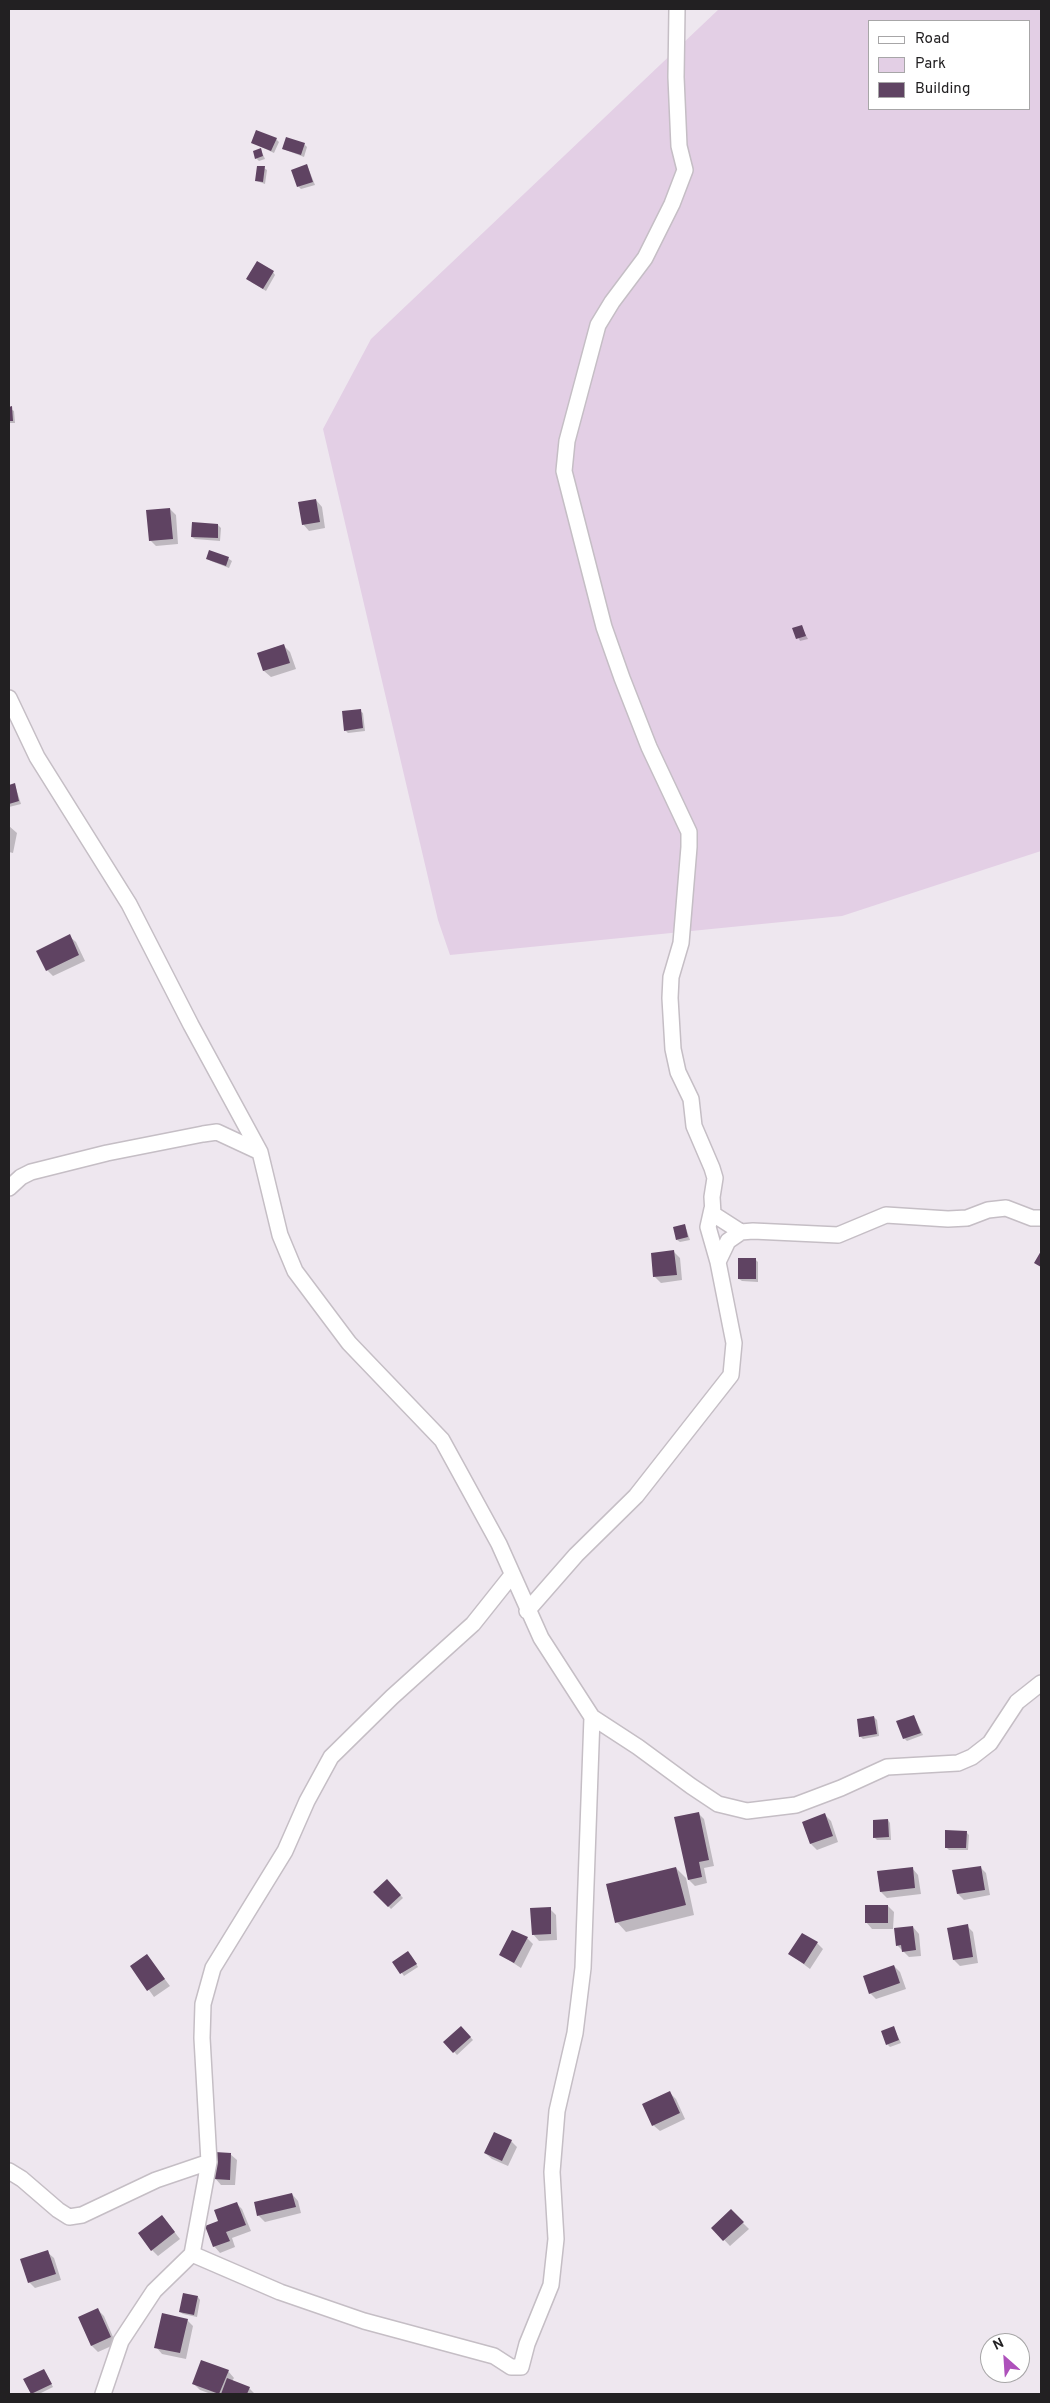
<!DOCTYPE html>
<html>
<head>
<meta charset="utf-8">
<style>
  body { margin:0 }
  #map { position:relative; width:1050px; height:2403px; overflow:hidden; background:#eee7ef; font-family:Overpass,sans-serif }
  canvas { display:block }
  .frame { position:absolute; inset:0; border:10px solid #222022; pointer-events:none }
  .legend { position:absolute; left:868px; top:20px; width:162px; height:90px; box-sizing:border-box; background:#fff; border:1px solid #a7a6a7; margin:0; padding:6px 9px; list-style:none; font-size:15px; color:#222022 }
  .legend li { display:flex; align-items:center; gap:10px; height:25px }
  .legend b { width:25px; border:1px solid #a7a6a7 }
  .north { position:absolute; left:980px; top:2333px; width:50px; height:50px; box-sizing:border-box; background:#fff; border:1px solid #a7a6a7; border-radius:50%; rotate:334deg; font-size:14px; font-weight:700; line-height:20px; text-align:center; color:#222022 }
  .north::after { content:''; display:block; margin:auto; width:18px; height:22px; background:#ae51bb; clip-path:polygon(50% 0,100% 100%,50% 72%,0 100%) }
</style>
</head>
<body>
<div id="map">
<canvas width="1050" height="2403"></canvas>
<div class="frame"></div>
<ul class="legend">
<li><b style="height:6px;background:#fff"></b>Road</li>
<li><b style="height:14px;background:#e3cfe5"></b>Park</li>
<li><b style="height:14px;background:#5f4362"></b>Building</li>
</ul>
<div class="north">N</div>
</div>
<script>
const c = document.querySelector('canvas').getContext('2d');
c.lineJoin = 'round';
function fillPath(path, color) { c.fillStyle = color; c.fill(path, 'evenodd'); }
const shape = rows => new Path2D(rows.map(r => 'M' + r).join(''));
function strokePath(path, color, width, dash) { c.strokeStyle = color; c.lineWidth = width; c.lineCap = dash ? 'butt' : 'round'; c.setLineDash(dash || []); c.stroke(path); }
fillPath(shape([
  [719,9,1041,9,1041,851,842,916,450,955,438,920,323,429,371,339],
  [869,21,1029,21,1029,109,869,109]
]), '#e3cfe5');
fillPath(shape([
  [276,139,279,142,274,153,253,143],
  [304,144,307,147,304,157,283,149],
  [261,150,265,159,259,161,256,158],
  [307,165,315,185,301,189,298,186],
  [264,168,267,170,265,184,257,181],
  [273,272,275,275,266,291,251,282],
  [9,408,14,411,15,423,9,423],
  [316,500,322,507,325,528,309,531,303,524],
  [170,509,176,515,178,544,156,546,150,540],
  [218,525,221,528,220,541,195,539,192,537],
  [210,552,229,559,232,561,229,568,211,561,208,559],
  [801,626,808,639,800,641,794,629],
  [284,646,290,652,296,669,271,677,264,671,259,654],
  [360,711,363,713,365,731,348,733,345,730],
  [15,785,21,804,9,807,9,786],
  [9,826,17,833,13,853,9,852],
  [69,936,76,942,85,961,53,976,47,970],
  [685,1225,690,1240,680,1242,677,1240],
  [674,1252,680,1258,682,1280,661,1283,654,1276],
  [755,1259,758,1262,758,1282,742,1281,739,1279],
  [914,1716,923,1735,907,1741,904,1738],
  [874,1717,877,1720,879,1736,863,1739,860,1736],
  [698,1813,704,1819,714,1866,704,1868,707,1883,695,1886,689,1880,676,1818],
  [825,1815,831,1821,838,1842,817,1850,811,1844,803,1823],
  [888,1820,890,1823,891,1840,877,1840,874,1837],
  [966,1832,969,1835,968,1850,949,1850,946,1847],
  [980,1867,986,1873,990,1895,964,1900,958,1894],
  [676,1868,686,1878,694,1915,626,1932,617,1922],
  [912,1868,918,1875,921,1894,887,1898,881,1892,879,1872],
  [387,1881,403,1898,391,1909,375,1892],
  [888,1906,894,1912,893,1929,872,1929,866,1922],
  [550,1909,556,1915,557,1940,539,1941,533,1934],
  [967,1926,973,1932,978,1963,960,1966,954,1960],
  [913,1927,919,1934,921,1956,909,1957,897,1945],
  [527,1938,533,1944,521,1968,501,1955],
  [817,1943,823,1949,810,1969,790,1954],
  [411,1955,418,1967,404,1976,394,1962],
  [147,1956,170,1986,154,1997,132,1966],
  [894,1966,900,1972,906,1989,876,1999,870,1993],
  [461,2027,473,2040,457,2055,445,2042],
  [894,2028,901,2043,890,2047,887,2044],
  [670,2093,676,2099,685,2119,660,2131,653,2125],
  [511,2141,517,2147,508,2166,492,2159,485,2153],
  [230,2154,237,2160,235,2185,221,2185,215,2178],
  [292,2194,298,2201,301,2213,265,2222,258,2215],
  [236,2203,242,2209,251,2231,232,2238,235,2247,220,2253,214,2246,220,2222],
  [731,2211,749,2229,730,2246,713,2228],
  [162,2216,180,2239,158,2256,152,2250],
  [47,2252,54,2258,61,2280,35,2288,29,2282],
  [198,2297,200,2300,197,2317,183,2314,180,2312],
  [98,2310,104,2316,116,2344,98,2352,92,2346,80,2318],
  [187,2320,193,2326,186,2359,162,2354,156,2347],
  [228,2371,234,2378,232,2381,249,2388,255,2394,211,2394,200,2390,194,2384],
  [46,2373,53,2387,39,2394,33,2394,25,2380]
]), '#0003');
fillPath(shape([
  [256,130,277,138,271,151,251,143],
  [286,137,305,143,301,155,282,149],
  [261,148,263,156,255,159,253,151],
  [307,164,313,182,297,187,291,170],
  [257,166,265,166,263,182,255,181],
  [257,261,274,271,263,289,246,279],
  [12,406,13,421,9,421,9,407],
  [316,499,320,522,302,525,298,502],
  [170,508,173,539,149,541,146,510],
  [192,522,218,524,218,538,191,537],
  [209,550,229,557,226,566,206,559],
  [802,625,806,636,796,639,792,628],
  [284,644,290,663,263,671,257,653],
  [361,709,363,728,344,731,342,711],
  [15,783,19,801,9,804,9,785],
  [70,934,79,955,46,971,36,951],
  [685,1224,688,1237,676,1240,673,1227],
  [674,1250,677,1275,653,1277,651,1253],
  [1041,1251,1041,1267,1034,1263],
  [738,1258,756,1258,756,1279,738,1279],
  [914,1715,921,1733,903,1739,896,1721],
  [874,1716,877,1734,859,1737,857,1719],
  [699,1812,709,1860,699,1862,702,1877,688,1880,674,1817],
  [825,1813,833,1836,810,1844,802,1822],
  [888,1819,889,1837,873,1838,873,1820],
  [945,1830,967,1831,966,1848,945,1848],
  [981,1866,985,1890,957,1894,952,1870],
  [676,1867,686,1905,615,1923,606,1884],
  [913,1867,915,1888,880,1892,877,1871],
  [387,1879,401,1895,388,1907,373,1892],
  [865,1905,888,1905,888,1923,865,1923],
  [551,1907,551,1934,532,1935,530,1908],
  [968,1924,973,1957,953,1960,947,1928],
  [913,1926,916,1950,902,1952,901,1945,896,1946,894,1928],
  [512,1930,528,1937,514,1963,499,1955],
  [802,1933,818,1942,804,1964,788,1954],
  [408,1951,417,1964,400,1974,392,1962],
  [147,1954,165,1979,147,1991,130,1966],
  [894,1965,900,1983,869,1994,863,1976],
  [461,2026,471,2037,453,2053,443,2042],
  [894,2026,899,2040,886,2045,881,2031],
  [670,2091,680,2113,652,2126,642,2104],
  [494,2132,512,2140,502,2161,484,2153],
  [215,2152,231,2153,230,2180,214,2179],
  [292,2193,296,2207,257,2216,254,2202],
  [237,2202,246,2225,226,2232,230,2241,213,2247,205,2226,218,2221,214,2210],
  [731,2209,744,2222,723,2241,711,2228],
  [162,2215,175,2232,151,2251,138,2233],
  [48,2250,56,2274,28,2283,20,2259],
  [183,2293,198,2296,194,2315,179,2312],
  [98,2308,111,2337,91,2346,78,2317],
  [162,2313,188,2319,180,2353,154,2348],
  [201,2360,229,2370,219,2394,192,2384],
  [44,2369,52,2384,31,2394,23,2379],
  [227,2378,250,2387,247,2394,221,2394]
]), '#5f4362');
const minor = shape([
  [677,9,676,77,679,146,685,170,672,204,645,258,612,302,598,325,567,441,564,471,604,627,622,678,649,747,689,832,689,847,681,943,671,977,670,998,673,1049,678,1072,691,1099,694,1126,712,1168,715,1178,712,1197,713,1214,741,1232],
  [9,698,37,757,129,904,191,1025,260,1152,280,1235,295,1271,349,1343,442,1440,499,1544,541,1638,592,1717,638,1747,691,1786,718,1804,747,1811,796,1805,841,1788,887,1767,958,1763,972,1757,990,1743,1017,1702,1041,1683],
  [9,1188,21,1177,31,1172,107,1153,203,1134,217,1132,260,1152],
  [712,1209,708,1227,718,1262],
  [527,1611,576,1555,636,1496,731,1375,734,1343,718,1262,728,1241,741,1232,753,1231,838,1235,886,1215,948,1219,967,1218,988,1210,1006,1208,1032,1218,1041,1218],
  [9,2171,22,2179,58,2210,69,2217,82,2215,156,2180,209,2162],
  [192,2254,280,2292,364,2321,494,2356,511,2367,521,2367,527,2344,551,2285,556,2239,552,2172,557,2111,575,2033,583,1968,592,1717],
  [103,2394,121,2341,154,2291,192,2254,209,2162,202,2038,203,2004,213,1968,285,1851,307,1801,331,1757,392,1697,473,1624,512,1575]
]);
strokePath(minor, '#c5bec5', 18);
strokePath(minor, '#fff', 15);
</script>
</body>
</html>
